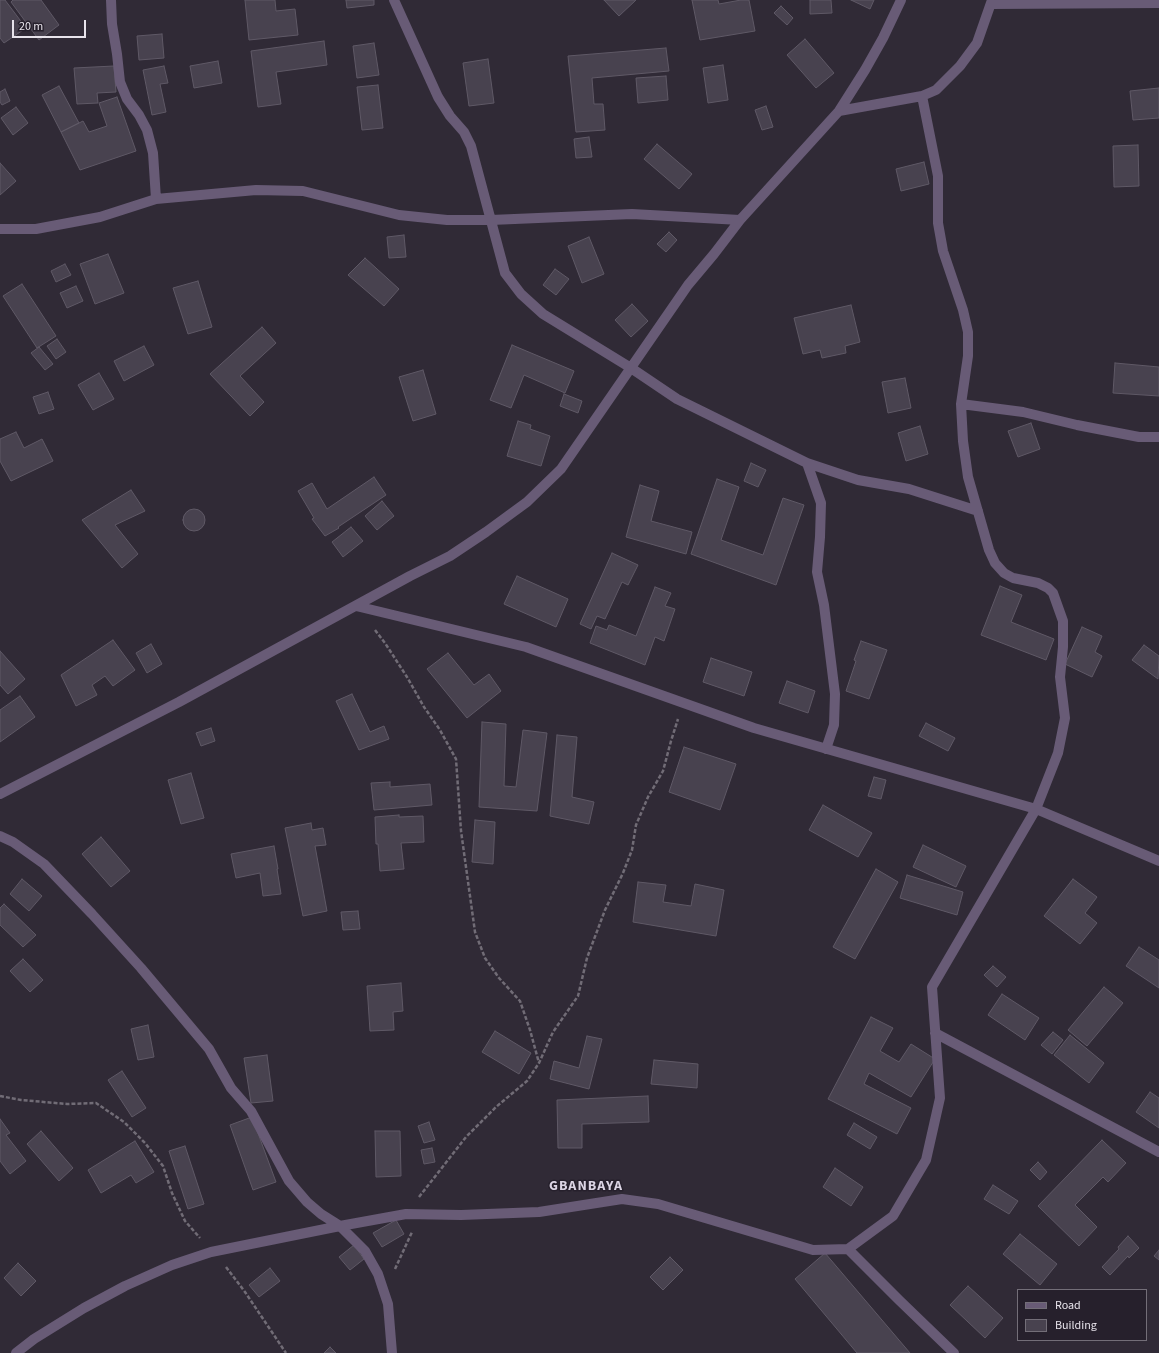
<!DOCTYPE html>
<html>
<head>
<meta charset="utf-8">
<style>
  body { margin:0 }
  #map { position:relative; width:1159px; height:1353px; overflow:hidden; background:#302a36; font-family:"Source Sans 3",sans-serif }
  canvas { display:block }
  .legend { position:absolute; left:1017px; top:1289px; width:130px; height:52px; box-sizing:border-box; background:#26202c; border:1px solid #736e78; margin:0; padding:5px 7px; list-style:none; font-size:12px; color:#e7e3eb }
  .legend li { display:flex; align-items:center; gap:8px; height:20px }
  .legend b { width:20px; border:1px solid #736e78 }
  .scale { position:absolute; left:12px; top:20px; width:74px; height:18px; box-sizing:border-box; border:2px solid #e7e3eb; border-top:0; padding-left:5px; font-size:12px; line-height:14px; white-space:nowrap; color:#e7e3eb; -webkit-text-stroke:3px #26202c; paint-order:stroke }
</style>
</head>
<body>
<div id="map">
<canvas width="1159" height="1353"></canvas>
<ul class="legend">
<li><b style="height:5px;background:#685b76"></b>Road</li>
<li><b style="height:11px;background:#48424f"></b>Building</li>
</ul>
<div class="scale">20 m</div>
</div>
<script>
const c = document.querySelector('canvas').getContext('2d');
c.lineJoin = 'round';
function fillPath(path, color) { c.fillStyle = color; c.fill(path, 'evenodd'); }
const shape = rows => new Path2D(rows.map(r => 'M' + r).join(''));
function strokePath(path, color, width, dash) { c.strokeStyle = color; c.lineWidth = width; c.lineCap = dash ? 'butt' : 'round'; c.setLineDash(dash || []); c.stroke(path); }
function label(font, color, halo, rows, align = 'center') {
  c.font = font + ' "Source Sans 3",sans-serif'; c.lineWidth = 3; c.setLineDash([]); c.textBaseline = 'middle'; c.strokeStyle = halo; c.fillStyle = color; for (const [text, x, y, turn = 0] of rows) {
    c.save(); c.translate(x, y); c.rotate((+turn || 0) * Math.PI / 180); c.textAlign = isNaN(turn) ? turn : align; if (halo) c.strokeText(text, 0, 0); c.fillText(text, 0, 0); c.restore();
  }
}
const building = shape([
  [0,0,5,0,26,28,4,43,0,38,0,0],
  [13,0,41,0,59,25,39,40,11,2,13,0],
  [245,0,275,0,276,11,295,9,298,35,249,40,245,0],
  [346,0,374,0,374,5,347,8,346,0],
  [604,0,636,0,619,16,604,0],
  [692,0,718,0,719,4,741,0,749,0,755,31,700,40,692,0],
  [810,0,831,0,832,13,810,14,810,0],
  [851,0,874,0,870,9,851,0],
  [781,6,793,18,787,25,774,13,781,6],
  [162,34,164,58,139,60,137,36,162,34],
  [805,39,834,73,816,88,787,55,805,39],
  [324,41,327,65,276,72,281,104,258,107,251,51,324,41],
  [374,43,379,75,357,78,353,46,374,43],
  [666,48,669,71,592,78,594,104,603,104,605,130,576,132,568,56,666,48],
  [488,59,494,103,469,106,463,63,488,59],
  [218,61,222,83,194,88,190,66,218,61],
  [723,65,728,100,708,103,703,68,723,65],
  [114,66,116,92,97,93,98,103,77,104,74,68,114,66],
  [164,66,168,83,160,84,166,112,152,115,143,70,164,66],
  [666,76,668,100,638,103,636,78,666,76],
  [378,85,383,128,362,130,357,87,378,85],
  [59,86,79,123,61,132,42,95,59,86],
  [1159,88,1159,118,1133,120,1130,91,1159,88],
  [5,89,10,101,2,105,0,102,0,92,5,89],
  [117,97,136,151,80,170,61,132,83,121,89,132,107,126,99,103,117,97],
  [766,106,773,127,762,130,755,110,766,106],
  [16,107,28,123,13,135,1,118,16,107],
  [589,137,592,157,576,158,574,139,589,137],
  [657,144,692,174,679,189,644,159,657,144],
  [1138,145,1139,186,1114,187,1113,146,1138,145],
  [924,162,929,184,901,191,896,169,924,162],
  [0,163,16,181,0,195,0,163],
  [669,232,677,240,666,252,657,244,669,232],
  [404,235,406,257,389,258,387,237,404,235],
  [589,237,604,274,582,283,568,246,589,237],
  [108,254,124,293,95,304,80,264,108,254],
  [365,258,399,289,384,306,348,275,365,258],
  [65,264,71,275,56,282,51,271,65,264],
  [555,269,569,279,556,295,543,285,555,269],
  [198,281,212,327,188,334,173,288,198,281],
  [22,284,56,336,37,348,3,296,22,284],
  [76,286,83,301,67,308,60,293,76,286],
  [632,304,648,321,631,337,615,320,632,304],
  [851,305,860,342,845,346,846,353,822,358,820,350,803,354,794,318,851,305],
  [262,327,276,343,240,376,264,402,250,416,210,374,262,327],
  [57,339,66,352,56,359,47,346,57,339],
  [512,345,574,371,565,393,524,375,511,408,490,400,512,345],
  [144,346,154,365,124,381,114,361,144,346],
  [39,347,53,364,45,370,31,353,39,347],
  [1115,363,1159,367,1159,396,1113,393,1115,363],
  [423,370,436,414,413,421,399,377,423,370],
  [99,373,114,399,93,410,78,385,99,373],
  [905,378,911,408,888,413,882,382,905,378],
  [48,392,54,409,39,414,33,397,48,392],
  [564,394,582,401,578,413,560,406,564,394],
  [518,421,531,425,530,429,550,436,541,466,507,456,518,421],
  [1031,423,1040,449,1018,457,1008,431,1031,423],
  [920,426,928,454,906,461,898,433,920,426],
  [16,432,24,448,42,439,53,461,11,481,0,461,0,439,16,432],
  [751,463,766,470,758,487,744,481,751,463],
  [374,477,386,495,338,527,339,528,325,536,312,519,314,518,298,491,312,483,327,509,374,477],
  [717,479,739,487,721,540,763,555,783,498,804,505,776,585,691,554,717,479],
  [640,485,659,491,651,521,692,532,686,554,626,537,640,485],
  [131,490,145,511,115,525,138,554,122,568,82,520,131,490],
  [382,501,394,516,377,530,365,516,382,501],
  '183 520a11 11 0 1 1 22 0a11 11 0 1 1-22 0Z',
  [351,527,363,541,343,557,332,542,351,527],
  [612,553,638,565,628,585,622,582,605,619,597,616,591,629,580,624,612,553],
  [517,576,568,599,556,627,504,604,517,576],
  [1000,586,1022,595,1011,622,1054,639,1046,660,981,635,1000,586],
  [655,587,671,593,665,606,675,609,664,641,655,637,645,665,590,643,596,626,607,630,609,625,636,636,655,587],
  [1082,627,1102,636,1095,652,1102,656,1092,677,1065,664,1082,627],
  [113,640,135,670,113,686,105,676,92,685,97,695,76,706,61,675,113,640],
  [861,641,887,650,869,699,846,691,856,661,854,660,861,641],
  [151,644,162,664,147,673,136,653,151,644],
  [1144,645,1159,656,1158,679,1132,660,1144,645],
  [0,651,25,679,8,694,0,685,0,651],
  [448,653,474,685,489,674,501,691,467,718,427,669,448,653],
  [711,658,752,672,744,696,703,682,711,658],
  [787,681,815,691,808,713,779,703,787,681],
  [352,694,370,732,384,726,389,739,359,750,336,701,352,694],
  [20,696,35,717,0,742,0,710,20,696],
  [482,722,506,724,504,786,516,787,523,730,547,733,537,811,479,807,482,722],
  [926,723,955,738,948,751,919,736,926,723],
  [211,728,215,741,201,746,196,733,211,728],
  [557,735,577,737,572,797,594,802,589,824,550,816,557,735],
  [684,747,736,764,720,810,669,792,684,747],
  [191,773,204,818,181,824,168,780,191,773],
  [874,777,886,780,881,799,868,796,874,777],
  [390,782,390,787,430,784,432,805,374,810,371,783,390,782],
  [823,805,872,833,858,857,809,830,823,805],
  [399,815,399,817,423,816,424,842,401,843,404,869,380,871,378,844,376,844,375,817,399,815],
  [475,820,495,822,493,864,472,862,475,820],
  [311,823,312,830,323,828,326,845,315,846,327,911,303,916,285,828,311,823],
  [101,837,130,871,111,887,82,854,101,837],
  [923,845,966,866,956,887,913,867,923,845],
  [274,846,278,869,277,869,281,894,263,896,260,873,236,878,231,854,274,846],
  [876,869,898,882,855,959,833,947,876,869],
  [907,875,963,892,957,915,900,898,907,875],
  [22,879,42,896,29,911,10,894,22,879],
  [1073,879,1097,897,1085,913,1097,923,1080,944,1044,916,1073,879],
  [638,882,666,885,663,902,691,906,695,884,724,890,716,936,633,922,638,882],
  [4,904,36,935,23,947,0,925,0,908,4,904],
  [358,911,360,929,343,930,341,912,358,911],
  [1139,947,1159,960,1159,988,1126,966,1139,947],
  [23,959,43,980,30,992,10,971,23,959],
  [993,966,1006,977,997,987,984,975,993,966],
  [401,983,403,1011,393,1012,394,1030,370,1031,367,986,401,983],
  [1104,987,1123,1003,1087,1046,1068,1030,1104,987],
  [1002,994,1039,1018,1025,1040,988,1015,1002,994],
  [871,1017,893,1028,880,1051,899,1062,911,1044,935,1059,911,1097,869,1073,864,1084,911,1108,897,1134,828,1099,871,1017],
  [148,1025,154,1057,138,1060,131,1029,148,1025],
  [495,1031,531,1053,519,1074,482,1052,495,1031],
  [1053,1032,1063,1040,1052,1054,1041,1045,1053,1032],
  [1070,1035,1104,1063,1089,1083,1054,1055,1070,1035],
  [587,1036,602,1039,589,1089,550,1079,554,1061,579,1068,587,1036],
  [267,1055,273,1101,251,1103,244,1058,267,1055],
  [654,1060,698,1064,697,1088,651,1084,654,1060],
  [122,1071,146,1108,132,1117,108,1080,122,1071],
  [1150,1092,1159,1098,1159,1128,1136,1112,1150,1092],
  [648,1096,649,1122,582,1124,582,1148,558,1148,557,1100,648,1096],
  [252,1117,276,1182,253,1190,230,1125,252,1117],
  [0,1119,10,1133,6,1135,26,1161,10,1174,0,1161,0,1119],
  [429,1122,435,1140,424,1143,418,1126,429,1122],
  [854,1123,877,1137,870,1149,847,1135,854,1123],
  [41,1131,73,1168,59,1181,27,1144,41,1131],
  [375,1131,400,1131,401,1176,376,1177,375,1131],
  [1102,1140,1126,1163,1108,1182,1103,1177,1075,1205,1097,1227,1079,1246,1038,1206,1102,1140],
  [135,1141,154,1172,136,1183,131,1175,101,1193,88,1170,135,1141],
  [185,1146,204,1204,188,1209,169,1151,185,1146],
  [432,1148,435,1162,424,1164,421,1150,432,1148],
  [1038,1162,1047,1172,1040,1180,1030,1170,1038,1162],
  [835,1168,863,1187,851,1206,823,1187,835,1168],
  [993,1185,1018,1201,1009,1214,984,1199,993,1185],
  [396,1220,404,1234,382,1247,373,1233,396,1220],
  [1020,1234,1057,1264,1040,1285,1003,1254,1020,1234],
  [1128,1236,1139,1248,1129,1258,1128,1256,1110,1275,1102,1267,1119,1249,1118,1247,1128,1236],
  [354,1245,364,1259,350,1270,339,1257,354,1245],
  [1159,1250,1159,1260,1154,1256,1159,1250],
  [825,1253,910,1353,857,1353,795,1279,825,1253],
  [670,1257,683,1270,663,1290,650,1277,670,1257],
  [18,1263,36,1281,21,1296,4,1278,18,1263],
  [270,1268,280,1281,259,1297,249,1285,270,1268],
  [968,1286,1003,1318,985,1338,950,1305,968,1286],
  [330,1347,336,1353,324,1353,330,1347]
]);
fillPath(building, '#48424f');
strokePath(building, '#5f5966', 1);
strokePath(shape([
  [375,630,385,643,407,677,424,707,440,730,456,759,461,831,475,932,485,958,499,978,520,1001,530,1030,539,1063],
  [0,1096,21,1100,67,1104,96,1103,124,1122,145,1143,163,1166,172,1193,185,1221,200,1238],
  [419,1197,466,1137,496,1107,527,1081,539,1063,553,1032,578,996,587,958,605,910,623,873,632,850,636,825,648,797,663,771,671,741,678,719],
  [226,1267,245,1292,286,1353],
  [395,1269,412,1232]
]), '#716c76', 2.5, [4, 2]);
strokePath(shape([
  [111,0,112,24,117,54,120,82,127,99,139,115,147,130,153,153,156,199],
  [394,0,438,97,450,116,464,132,471,146,505,273,521,294,543,314,631,368,677,399,807,463,858,480,909,489,978,511],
  [991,4,1159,3],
  [839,111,922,96,936,90,960,66,977,43,992,0],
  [0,229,36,229,100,217,156,199,256,190,303,191,399,215,447,220,491,220,632,214,740,220],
  [961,404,1023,412,1077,425,1139,437,1159,437],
  [807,463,821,503,820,537,817,572,824,605,835,694,834,725,826,749],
  [356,606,526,647,754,728,1036,809,1159,861],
  [0,794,179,702,410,576,450,556,486,532,527,502,561,469,688,285,714,254,740,220,839,111,865,70,883,38,901,0],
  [0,836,13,842,44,864,92,914,141,968,209,1049,231,1088,251,1111,289,1181,307,1202,321,1214,340,1226,365,1251,378,1274,388,1304,392,1353],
  [935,1033,1159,1152],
  [848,1249,899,1300,954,1353],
  [16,1353,34,1339,84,1308,125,1286,172,1265,211,1252,340,1226,406,1214,461,1215,539,1212,622,1199,658,1204,813,1250,848,1249,893,1216,926,1160,940,1098,932,987,1036,809,1058,753,1065,718,1060,677,1063,647,1063,621,1053,593,1048,588,1038,583,1013,578,1004,573,995,563,989,550,968,477,963,441,961,404,968,356,968,332,963,310,943,251,938,223,938,176,922,96]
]), '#685b76', 10);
c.letterSpacing = '1px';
label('bold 14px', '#dbd4e4', '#26202c', [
  ["GBANBAYA",586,1187]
]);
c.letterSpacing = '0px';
</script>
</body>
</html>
